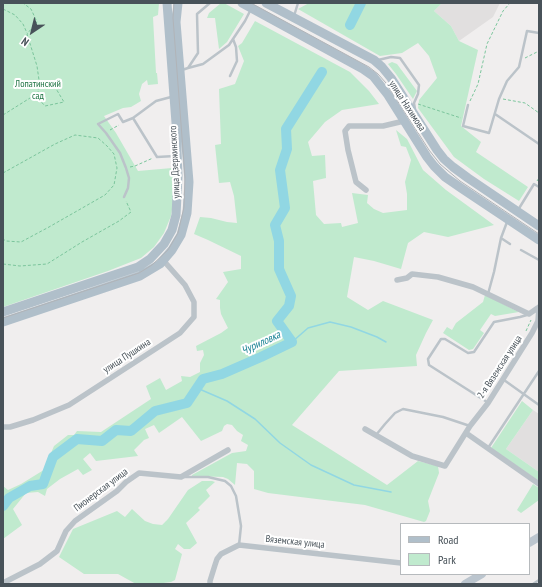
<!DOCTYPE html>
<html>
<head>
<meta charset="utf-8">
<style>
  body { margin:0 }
  #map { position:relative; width:542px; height:587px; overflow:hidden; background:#f0eeee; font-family:"PT Sans Narrow",sans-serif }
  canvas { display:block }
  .frame { position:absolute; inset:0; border:4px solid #485259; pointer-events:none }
  .legend { position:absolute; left:400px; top:523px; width:130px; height:52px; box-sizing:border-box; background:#fff; border:1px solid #b6babd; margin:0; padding:5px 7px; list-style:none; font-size:12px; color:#485259 }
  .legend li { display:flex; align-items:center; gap:8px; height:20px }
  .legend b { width:20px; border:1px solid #b6babd }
  .north { position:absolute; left:12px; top:12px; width:40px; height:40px; -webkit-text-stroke:3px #fff; paint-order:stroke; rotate:215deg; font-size:11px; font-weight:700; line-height:16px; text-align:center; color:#485259 }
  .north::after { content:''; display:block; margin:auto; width:14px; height:18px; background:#485259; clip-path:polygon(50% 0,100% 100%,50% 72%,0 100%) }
</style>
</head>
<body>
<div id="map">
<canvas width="542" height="587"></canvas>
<div class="frame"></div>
<ul class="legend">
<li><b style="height:5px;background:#b0bfca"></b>Road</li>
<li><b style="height:11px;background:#c0eace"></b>Park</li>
</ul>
<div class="north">N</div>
</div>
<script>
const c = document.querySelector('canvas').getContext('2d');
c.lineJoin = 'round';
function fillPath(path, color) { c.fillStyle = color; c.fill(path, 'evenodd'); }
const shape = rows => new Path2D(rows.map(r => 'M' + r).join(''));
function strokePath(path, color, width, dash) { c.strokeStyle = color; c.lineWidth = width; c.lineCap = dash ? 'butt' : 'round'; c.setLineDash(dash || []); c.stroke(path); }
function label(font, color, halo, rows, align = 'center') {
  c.font = font + ' "PT Sans Narrow",sans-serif'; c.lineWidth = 4; c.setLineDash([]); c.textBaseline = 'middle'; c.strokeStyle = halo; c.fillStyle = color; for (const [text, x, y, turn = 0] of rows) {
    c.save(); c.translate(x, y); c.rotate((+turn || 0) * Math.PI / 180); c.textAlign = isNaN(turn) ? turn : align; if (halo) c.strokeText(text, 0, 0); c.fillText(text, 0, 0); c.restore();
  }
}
fillPath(shape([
  [442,3,500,3,493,17,459,41,451,26,434,11],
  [533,410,539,414,539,472,506,449]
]), '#e1dfdf');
fillPath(shape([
  [3,3,159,3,158,15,153,17,156,73,157,73,158,84,148,85,147,80,142,84,139,94,141,101,131,107,123,108,104,116,116,133,138,171,172,168,174,197,171,216,164,233,154,247,141,258,108,271,3,307],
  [221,3,224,3,244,14,227,42,219,49,215,18,207,18,209,13],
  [309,3,442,3,434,11,451,26,459,41,478,50,461,126,481,142,476,152,528,187,519,201,484,179,454,157,418,108,419,100,437,78,429,56,418,43,402,53,380,56,298,9],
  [255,21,350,72,369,91,379,104,342,110,325,122,308,142,312,156,325,155,326,178,313,181,316,215,324,224,341,223,342,227,358,223,352,193,368,195,367,203,374,209,383,213,407,210,407,194,405,182,411,160,406,147,401,146,396,130,407,139,423,170,446,190,494,225,448,237,424,232,408,243,401,269,374,261,354,257,347,297,368,310,383,301,433,320,426,333,416,355,417,366,339,371,292,425,387,485,418,461,438,466,439,473,428,501,430,511,426,521,424,522,365,505,268,493,254,489,254,471,247,464,237,463,235,485,228,479,223,477,192,476,192,475,232,453,246,451,248,445,241,441,243,435,237,431,232,425,227,424,224,426,222,431,201,441,182,417,159,433,154,425,145,429,149,438,144,440,134,450,138,456,96,461,90,453,83,459,92,470,83,475,78,469,60,479,47,489,45,496,38,492,26,493,13,509,22,525,3,539,3,486,8,490,21,484,47,468,48,460,54,446,68,435,74,435,77,431,101,432,151,399,146,386,160,378,166,390,182,381,181,376,190,377,200,372,200,363,204,355,203,350,197,351,196,346,221,333,228,328,221,314,220,308,220,300,216,299,228,282,223,272,241,269,241,256,208,240,194,234,200,217,211,218,227,222,237,223,234,196,230,182,219,183,215,145,221,144,219,89,235,84,244,61,238,46,242,43],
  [392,62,397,64,417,91,413,99,396,74,388,64],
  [485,295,519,312,495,316,491,314,480,330,484,333,473,349,469,350,443,333,447,327,452,330,456,323,483,302],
  [522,401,533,410,506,449,539,472,539,481,491,448],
  [202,481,212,481,215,482,206,490,210,496,198,508,200,510,186,523,197,543,190,549,184,549,178,544,175,549,182,554,175,580,171,582,156,584,136,584,118,574,84,574,59,557,73,529,117,511,125,517,132,509,145,521,153,524,162,525,168,519,188,490],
  [533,484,539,488,539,500,521,513,517,510]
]), '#c0eace');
strokePath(shape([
  [292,342,308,328,330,322,351,327,377,337,386,342],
  [197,388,227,401,255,419,280,443,311,465,354,485,391,492]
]), '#91d7e3', 1.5);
strokePath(shape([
  [350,25,361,3],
  [3,506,9,498,30,486,43,484,53,457,77,439,102,441,116,430,131,431,155,411,187,403,203,379,222,374,261,357,292,342,277,321,289,306,291,296,279,269,279,241,275,225,285,208,280,170,287,149,286,129,322,72]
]), '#91d7e3', 10);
strokePath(shape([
  [3,9,15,15,23,24,27,33],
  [525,58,539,51],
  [35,95,45,106,64,102,55,87,39,83],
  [503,99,525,103,539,113],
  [470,101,478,84,487,44,503,11,510,3],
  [418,104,461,118],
  [3,115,38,93,39,80,37,66,27,34,37,22,31,9,23,3],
  [110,130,119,125],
  [130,167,135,166,153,158],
  [3,173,55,144,75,135,98,138,107,146,114,154,117,168,114,185,105,195,49,227,21,242,6,241,3,239],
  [537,181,539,178],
  [3,264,20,266,47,264,82,242,119,221,131,212,126,201],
  [526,331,531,320],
  [484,395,508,360]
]), '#7bc59c', 1, [3, 2]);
strokePath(shape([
  [294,16,298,3],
  [378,60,391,57,400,58,419,85,418,94,414,103,415,109],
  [188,68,203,64,229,45,245,21,251,9],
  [182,70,188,68,198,53,197,14,210,3],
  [230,76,237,61,236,47,233,39],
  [171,97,156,101,133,118,157,157,175,156],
  [468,105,463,126,489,133,499,99,507,81,519,67,527,31,539,33],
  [495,114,539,144],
  [124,197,128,188,129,178,126,168,120,153,106,133,98,124,118,114,123,122,133,118],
  [518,210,534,184,539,187],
  [501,238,510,244],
  [521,250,539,260],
  [488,294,494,272,501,238,507,222],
  [504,380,539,405],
  [487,402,429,365,428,359,441,339,445,339,468,353,474,352,494,322,520,317,527,315],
  [376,435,385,424,395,413,403,409,443,417,470,426],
  [488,448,539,371],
  [184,477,208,477,225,481,231,486,236,496,241,526,239,545],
  [533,584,539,580]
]), '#bbc3c9', 2.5);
strokePath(shape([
  [366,190,356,182,348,150,345,131,349,126,383,126,404,121],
  [397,280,407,278,412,274,438,277,473,287,529,314,539,307],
  [3,427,10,427,33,420,69,405,180,333,194,317,194,302,185,285,163,260],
  [365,429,412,456,445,466,470,426,488,403,532,333,538,321,539,307],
  [466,433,539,484],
  [3,583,40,564,57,551,66,531,75,521,117,491,126,482,139,473,181,477,228,450],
  [210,584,210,581,215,565,217,559,221,554,239,545,401,563]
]), '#bbc3c9', 5.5);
strokePath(shape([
  [529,543,539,537],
  [465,584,482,574]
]), '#bbc5ce', 8);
strokePath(shape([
  [242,3,363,69,373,76,388,95,427,157,434,166,445,177,461,188,539,240],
  [266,3,374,60,382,67,391,78,437,150,444,159,453,167,468,178,539,226],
  [3,312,138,267,150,259,164,244,172,230,176,215,178,176,176,123,167,3],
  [3,322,140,276,160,264,172,250,181,235,187,213,189,182,176,22,178,3]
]), '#b0bfca', 9);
strokePath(shape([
  [251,3,369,67,378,74,386,83,429,150,440,164,460,181,539,234],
  [3,318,139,273,152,265,168,250,178,233,184,207,185,177,173,18,174,3]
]), '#b1b4b8', 1);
label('10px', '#1f7444', '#fff', [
  ["Лопатинский",38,84],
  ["сад",38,96]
]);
label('10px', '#485259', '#fff', [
  ["улица Нахимова",407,106,57],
  ["улица Дзержинского",175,162,-93],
  ["улица Пушкина",127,356,-33],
  ["2-я Вяземская улица",500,367,-57],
  ["Пионерская улица",101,490,-37],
  ["Вяземская улица",295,542,6]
]);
label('italic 11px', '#198294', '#fff', [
  ["Чуриловка",261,343,-25]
]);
</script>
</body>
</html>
